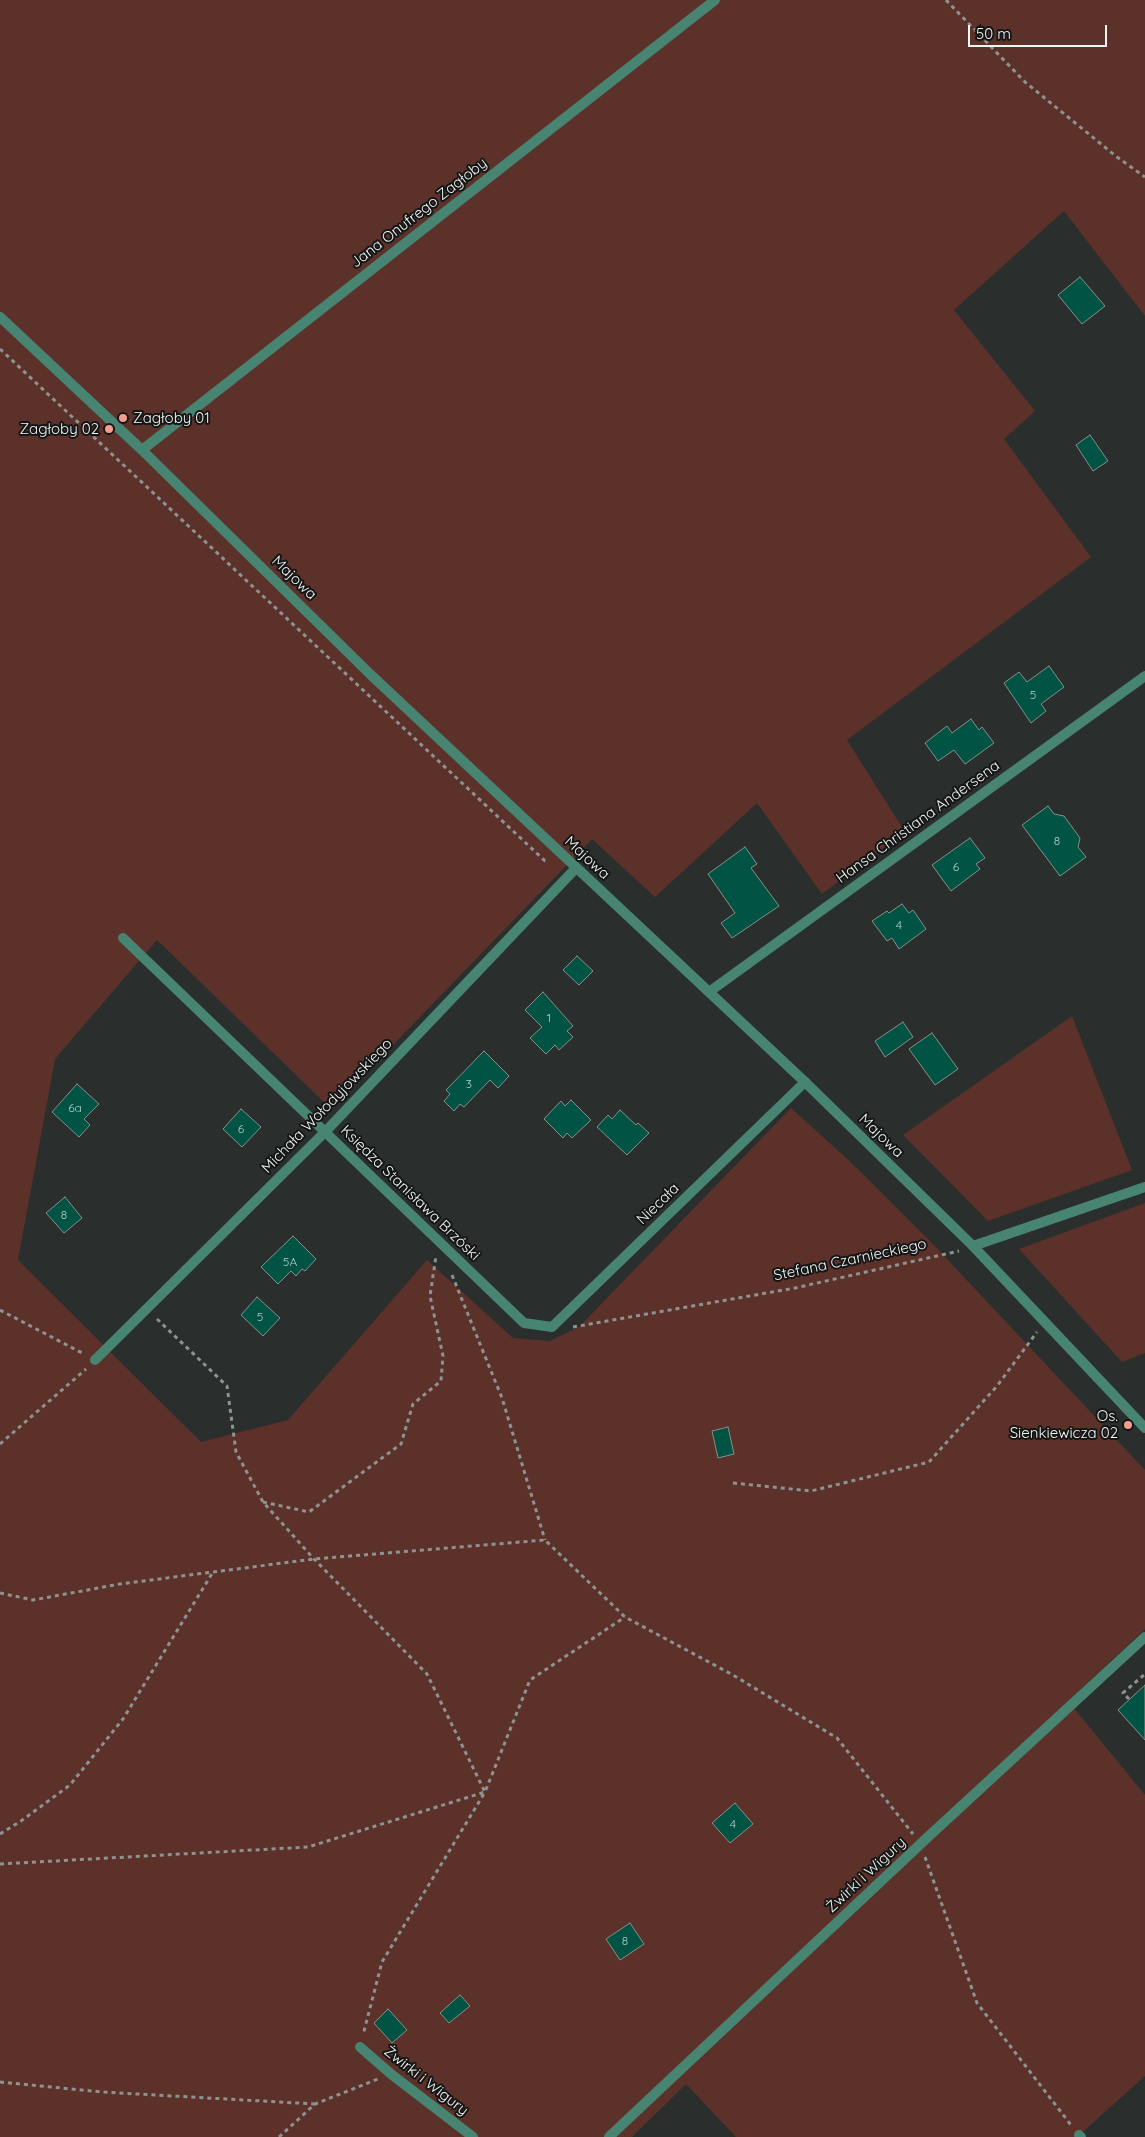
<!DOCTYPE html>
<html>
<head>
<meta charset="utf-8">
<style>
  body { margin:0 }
  #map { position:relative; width:1145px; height:2137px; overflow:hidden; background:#2a2f2d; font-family:Quicksand,sans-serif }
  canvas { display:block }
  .scale { position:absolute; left:968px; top:25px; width:139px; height:22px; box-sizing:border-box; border:2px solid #f2f6f4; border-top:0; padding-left:6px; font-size:15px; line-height:18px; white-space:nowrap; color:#f2f6f4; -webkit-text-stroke:4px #141615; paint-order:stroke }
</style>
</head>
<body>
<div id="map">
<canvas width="1145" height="2137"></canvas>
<div class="scale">50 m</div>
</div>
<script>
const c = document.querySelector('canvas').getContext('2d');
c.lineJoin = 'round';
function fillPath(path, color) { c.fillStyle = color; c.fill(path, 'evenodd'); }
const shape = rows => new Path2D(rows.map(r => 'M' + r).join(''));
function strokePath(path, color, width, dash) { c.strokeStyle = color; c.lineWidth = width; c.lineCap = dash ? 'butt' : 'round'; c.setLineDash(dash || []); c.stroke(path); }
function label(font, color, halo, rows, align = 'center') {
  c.font = font + ' Quicksand,sans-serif'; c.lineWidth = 4; c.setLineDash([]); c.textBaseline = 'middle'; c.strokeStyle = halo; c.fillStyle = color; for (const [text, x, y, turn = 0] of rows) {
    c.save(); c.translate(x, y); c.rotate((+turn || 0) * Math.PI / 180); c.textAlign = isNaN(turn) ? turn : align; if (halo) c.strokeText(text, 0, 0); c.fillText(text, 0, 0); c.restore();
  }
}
fillPath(shape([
  [0,0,1145,0,1145,316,1064,211,954,310,1035,411,1004,439,1091,557,847,740,905,832,822,894,757,803,655,897,592,839,331,1109,157,940,55,1059,18,1260,201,1442,288,1420,427,1260,513,1338,550,1341,579,1327,791,1108,856,1167,931,1242,1145,1470,1145,1629,1068,1701,1145,1795,1145,2076,1077,2137,736,2137,686,2084,632,2137,0,2137],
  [1072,1016,1132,1170,988,1221,903,1135],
  [1145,1203,1145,1353,1122,1362,1019,1249]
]), '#5c312a');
const building = shape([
  [1080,277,1105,306,1082,324,1058,295,1080,277],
  [1090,435,1108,461,1093,471,1076,445,1090,435],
  [1049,666,1064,687,1041,704,1046,711,1031,723,1004,683,1019,672,1027,682,1049,666],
  [971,719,979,730,982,727,994,743,965,764,954,750,938,761,925,743,947,726,952,733,971,719],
  [1048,806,1054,814,1064,816,1080,838,1078,847,1086,857,1060,876,1022,825,1048,806],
  [970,838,985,858,976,864,980,869,951,891,932,865,970,838],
  [745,847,757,864,751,868,779,906,732,938,721,923,735,913,708,874,745,847],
  [902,904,909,913,913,910,926,929,899,949,892,938,887,941,872,921,887,911,889,913,902,904],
  [577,956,593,971,579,985,563,970,577,956],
  [543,992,573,1026,567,1031,573,1037,559,1050,555,1045,546,1054,530,1038,542,1027,525,1010,543,992],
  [903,1022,913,1037,885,1057,875,1041,903,1022],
  [932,1033,958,1069,935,1085,909,1049,932,1033],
  [484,1051,509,1076,498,1088,490,1080,464,1107,460,1104,454,1111,444,1101,450,1094,446,1090,484,1051],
  [77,1084,99,1104,84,1119,90,1125,79,1137,52,1112,77,1084],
  [571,1100,591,1120,572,1138,567,1133,563,1138,544,1119,561,1101,565,1106,571,1100],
  [241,1109,261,1127,242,1147,223,1129,241,1109],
  [620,1110,636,1125,638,1123,649,1133,627,1155,597,1127,608,1115,612,1119,620,1110],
  [65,1197,82,1218,64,1233,46,1213,65,1197],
  [293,1236,316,1259,305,1271,302,1269,296,1276,291,1271,278,1284,261,1267,293,1236],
  [257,1297,280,1318,263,1336,241,1315,257,1297],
  [728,1427,734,1454,718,1458,712,1431,728,1427],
  [1145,1685,1145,1740,1118,1710,1145,1685],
  [735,1803,753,1824,730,1843,712,1823,735,1803],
  [630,1923,644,1944,620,1960,606,1939,630,1923],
  [460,1995,470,2006,449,2023,440,2013,460,1995],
  [388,2009,407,2030,392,2043,374,2023,388,2009]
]);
fillPath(building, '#015443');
strokePath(building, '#888e8c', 1);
strokePath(shape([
  [946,0,1025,82,1117,157,1145,177],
  [0,349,545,861,549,862],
  [452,1275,502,1398,545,1540],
  [0,1310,84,1354],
  [157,1319,227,1386,236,1452,263,1502,314,1559,427,1674,485,1792,382,1962,363,2035],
  [573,1327,795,1288,959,1251],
  [0,1444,86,1369],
  [733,1483,811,1491,929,1462,997,1386,1037,1332],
  [263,1502,309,1512,401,1444,413,1404,441,1381,443,1356,430,1296,436,1256],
  [0,1593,33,1600,120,1584,314,1559,545,1540,625,1617,733,1675,837,1738,913,1834],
  [1129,1699,1123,1693,1145,1674],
  [0,1834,21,1821,70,1785,123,1719,213,1572],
  [925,1857,977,2003,1071,2125],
  [0,1864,308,1847,485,1792,530,1680,625,1617],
  [0,2082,102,2092,315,2104],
  [279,2137,315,2104,378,2079]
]), '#8e9391', 3, [4, 4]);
strokePath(shape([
  [142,450,715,0]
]), '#478472', 10);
strokePath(shape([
  [123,938,524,1323,552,1327,805,1082],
  [709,992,1145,676],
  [973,1246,1145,1187],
  [95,1360,325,1132,576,868],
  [360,2047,391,2074,473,2137],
  [1079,2135,1081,2137],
  [609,2137,929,1836,1145,1637]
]), '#478472', 10);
strokePath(shape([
  [0,317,142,450,370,674,805,1082,973,1246,1145,1428]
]), '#478472', 10);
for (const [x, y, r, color] of [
  [123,418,5,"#f59d8d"],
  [109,429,5,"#f59d8d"],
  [1128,1425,5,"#f59d8d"]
]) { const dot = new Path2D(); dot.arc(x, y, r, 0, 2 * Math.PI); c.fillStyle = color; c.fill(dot); strokePath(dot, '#141615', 2); }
label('12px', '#b6cec8', null, [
  ["5",1033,695],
  ["8",1057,841],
  ["6",956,867],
  ["4",899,925],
  ["1",549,1018],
  ["3",469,1084],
  ["6a",75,1108],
  ["6",241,1129],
  ["8",64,1215],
  ["5A",290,1262],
  ["5",260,1317],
  ["4",733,1824],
  ["8",625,1941]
]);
label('15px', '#f2f6f4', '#141615', [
  ["Jana Onufrego Zagłoby",419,213,-38],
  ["Majowa",294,578,44],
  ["Hansa Christiana Andersena",918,822,-36],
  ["Majowa",587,858,43],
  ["Michała Wołodyjowskiego",327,1106,-46],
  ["Majowa",881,1136,44],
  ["Księdza Stanisława Brzóski",410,1193,44],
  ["Niecała",658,1204,-44],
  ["Stefana Czarnieckiego",850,1260,-12],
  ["Żwirki i Wigury",866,1875,-43],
  ["Żwirki i Wigury",426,2081,38]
]);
label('15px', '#f2f6f4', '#141615', [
  ["Zagłoby 01",133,418,"left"],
  ["Zagłoby 02",99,429],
  ["Os.",1118,1416],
  ["Sienkiewicza 02",1118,1433]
], 'right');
</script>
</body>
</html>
